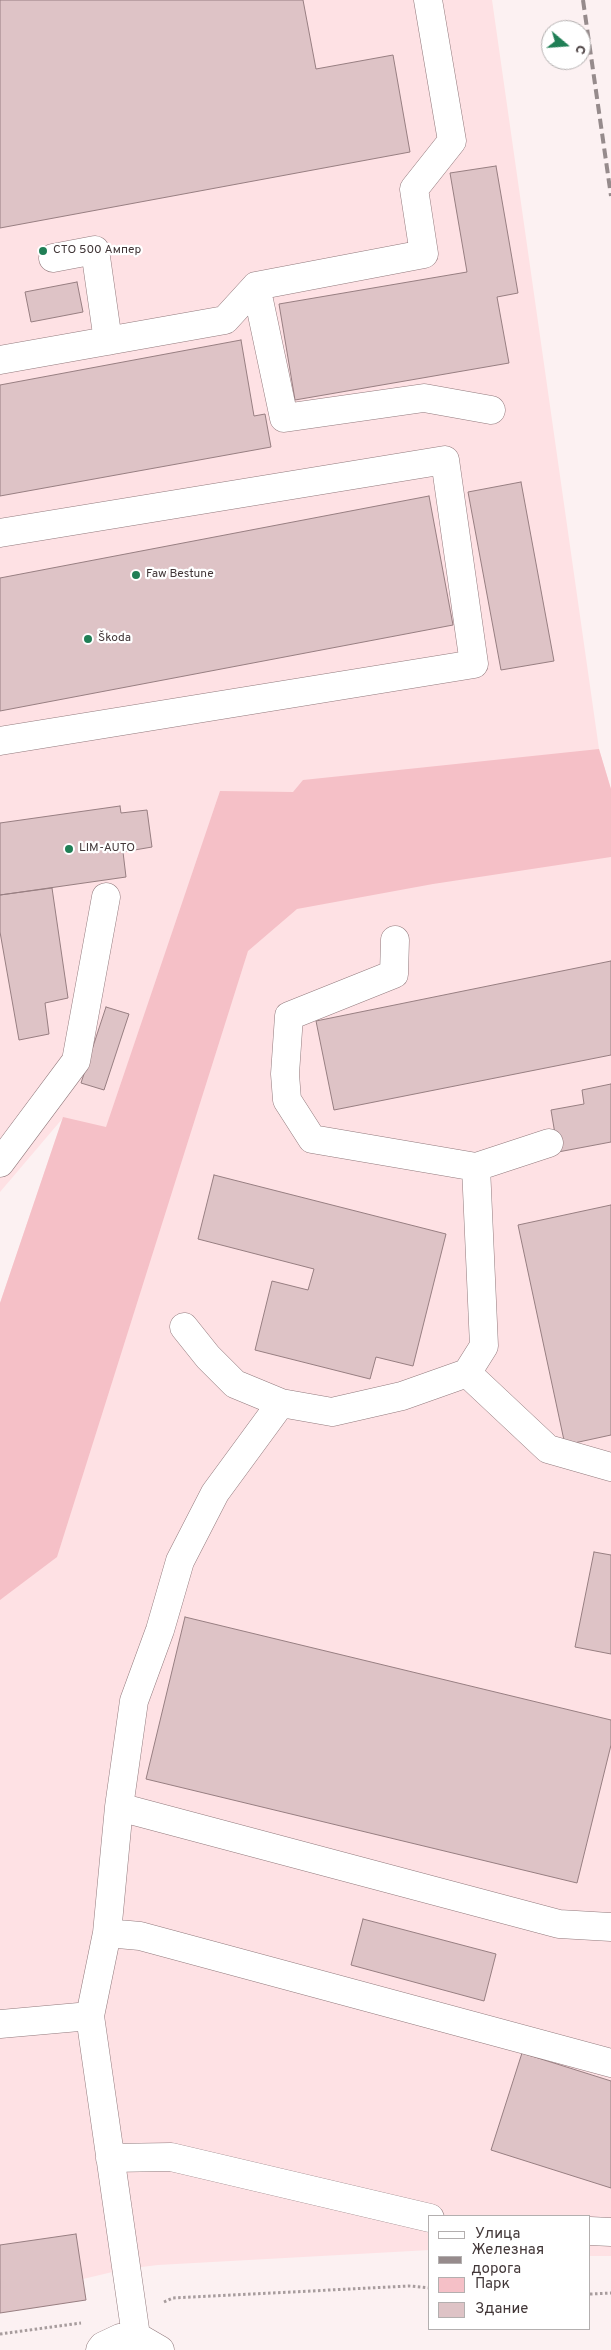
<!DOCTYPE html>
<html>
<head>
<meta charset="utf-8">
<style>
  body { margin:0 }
  #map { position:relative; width:611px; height:2350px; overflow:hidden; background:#fcf1f2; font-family:Overpass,sans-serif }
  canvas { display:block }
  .legend { position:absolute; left:428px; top:2215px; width:162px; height:115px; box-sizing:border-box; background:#fff; border:1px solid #b3afaf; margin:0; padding:6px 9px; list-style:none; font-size:15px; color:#423738 }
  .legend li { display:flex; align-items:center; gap:10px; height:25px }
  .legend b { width:25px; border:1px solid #b3afaf }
  .north { position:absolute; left:541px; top:20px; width:50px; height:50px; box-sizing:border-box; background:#fff; border:1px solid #b3afaf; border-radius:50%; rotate:108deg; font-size:14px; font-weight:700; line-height:20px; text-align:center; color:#423738 }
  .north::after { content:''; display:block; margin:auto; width:18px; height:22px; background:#207f56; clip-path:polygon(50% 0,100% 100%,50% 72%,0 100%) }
</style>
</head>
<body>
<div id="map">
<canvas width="611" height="2350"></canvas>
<ul class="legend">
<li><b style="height:6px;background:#fff"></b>Улица</li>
<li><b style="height:6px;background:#968b8c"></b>Железная дорога</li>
<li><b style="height:14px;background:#f5c0c7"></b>Парк</li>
<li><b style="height:14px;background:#dec3c6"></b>Здание</li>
</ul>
<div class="north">С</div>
</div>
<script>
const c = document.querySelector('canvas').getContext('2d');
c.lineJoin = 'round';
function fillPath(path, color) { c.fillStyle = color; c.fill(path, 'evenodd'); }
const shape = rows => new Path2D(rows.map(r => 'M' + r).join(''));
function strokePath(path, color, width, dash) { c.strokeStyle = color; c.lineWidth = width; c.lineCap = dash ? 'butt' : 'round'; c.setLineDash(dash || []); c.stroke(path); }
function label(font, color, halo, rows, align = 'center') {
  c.font = font + ' Overpass,sans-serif'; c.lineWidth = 4.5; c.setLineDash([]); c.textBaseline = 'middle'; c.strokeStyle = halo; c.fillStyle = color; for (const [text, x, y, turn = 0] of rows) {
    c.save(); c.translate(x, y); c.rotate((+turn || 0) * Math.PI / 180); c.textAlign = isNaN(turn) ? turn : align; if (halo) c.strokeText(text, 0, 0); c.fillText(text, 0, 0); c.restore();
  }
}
fillPath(shape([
  [0,0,492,0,599,749,611,789,611,2256,590,2256,590,2216,430,2216,430,2250,158,2265,125,2269,83,2279,86,2300,0,2313,0,1303,63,1118,0,1192]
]), '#fee1e4');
fillPath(shape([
  [599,749,611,789,611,857,433,884,297,909,248,951,57,1557,0,1600,0,1303,63,1117,106,1127,220,791,293,792,303,780]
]), '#f5c0c7');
const building = shape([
  [0,0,303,0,316,69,393,55,410,152,0,228,0,0],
  [496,166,518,293,497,297,509,363,295,400,279,304,467,272,450,173,496,166],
  [77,282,83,312,31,322,25,292,77,282],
  [241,340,254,416,265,414,271,447,0,496,0,385,241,340],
  [521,482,554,661,501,670,468,492,521,482],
  [429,496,453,625,0,711,0,578,429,496],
  [120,806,121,813,147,810,152,847,123,852,126,877,0,895,0,823,120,806],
  [52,888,68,998,45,1003,49,1034,19,1040,0,932,0,895,52,888],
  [611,961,611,1055,334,1110,316,1021,611,961],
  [106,1007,129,1014,104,1090,81,1083,106,1007],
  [611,1084,611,1142,558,1152,551,1110,584,1104,582,1090,611,1084],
  [214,1175,446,1234,413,1366,376,1357,370,1379,255,1350,272,1281,308,1290,314,1269,198,1239,214,1175],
  [611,1205,611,1435,565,1445,518,1225,611,1205],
  [594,1552,611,1555,611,1654,575,1647,594,1552],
  [185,1617,611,1720,611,1745,577,1883,146,1779,185,1617],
  [363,1919,496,1954,484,2001,351,1965,363,1919],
  [522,2053,611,2081,611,2188,491,2150,522,2053],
  [76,2234,86,2300,0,2313,0,2245,76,2234]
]);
fillPath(building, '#dec3c6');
strokePath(building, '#987f82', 1);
const minor = shape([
  [53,258,95,250,108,341],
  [256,286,284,418,424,398,491,410],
  [0,360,225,320,256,286,424,254,414,189,452,141,428,0],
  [0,533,445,460,474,664,0,741],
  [395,940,394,974,289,1016,285,1074,287,1100,312,1139,476,1167,549,1143],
  [0,1163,76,1061,106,897],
  [184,1327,208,1357,235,1384,281,1403,332,1412,402,1396,467,1373,484,1346,476,1167],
  [467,1373,548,1449,611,1467],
  [119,1807,134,1701,160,1630,180,1561,215,1493,281,1403],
  [107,1933,119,1807,559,1924,611,1927],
  [90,2016,107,1933,140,1936,611,2063],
  [0,2024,90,2016,136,2336],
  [110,2158,171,2157,430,2218],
  [590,2231,611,2232],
  [100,2350,103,2346,120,2338,136,2336,160,2350]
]);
strokePath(minor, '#927a7d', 29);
strokePath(shape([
  [590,2294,611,2293],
  [164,2302,173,2298,409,2286,430,2288],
  [0,2334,81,2323]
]), '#a79c9d', 3, [2.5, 2.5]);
strokePath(minor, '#fff', 28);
strokePath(shape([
  [583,0,611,196]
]), '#968b8c', 4, [10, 5]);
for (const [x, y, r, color] of [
  [43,251,5,"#207f56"],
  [136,575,5,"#207f56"],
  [88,639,5,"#207f56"],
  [69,849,5,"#207f56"]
]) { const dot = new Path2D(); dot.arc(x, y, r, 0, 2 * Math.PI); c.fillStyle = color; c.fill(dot); strokePath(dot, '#fff', 2); }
label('12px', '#423738', '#fff', [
  ["СТО 500 Ампер",53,251],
  ["Faw Bestune",146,575],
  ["Škoda",98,639],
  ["LIM-AUTO",79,849]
], 'left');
</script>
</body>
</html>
